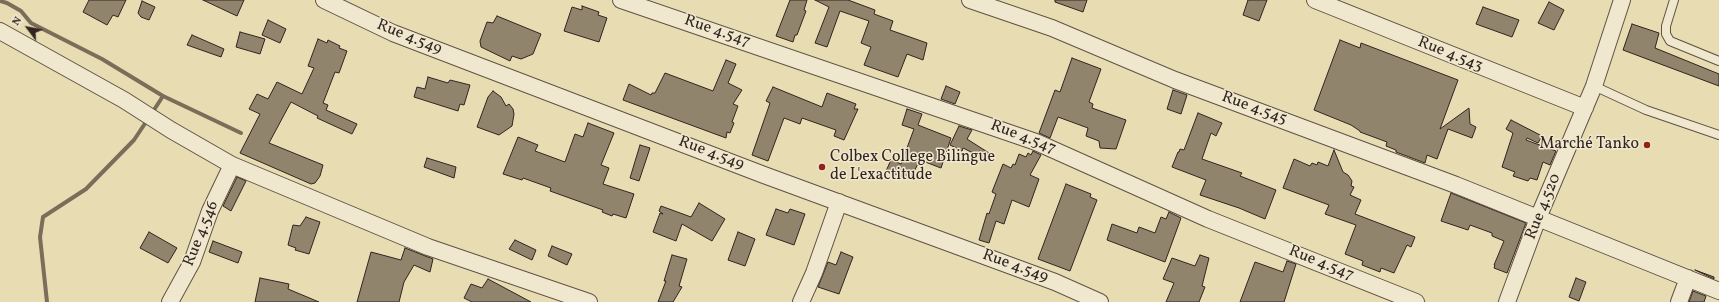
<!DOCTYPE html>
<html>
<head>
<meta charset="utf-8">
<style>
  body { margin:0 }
  #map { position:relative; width:1719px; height:302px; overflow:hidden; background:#e8dcb3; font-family:Vollkorn,serif }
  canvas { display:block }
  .north { position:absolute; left:8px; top:8px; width:40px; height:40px; -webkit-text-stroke:3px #f0e8ce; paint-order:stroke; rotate:302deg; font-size:11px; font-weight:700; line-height:16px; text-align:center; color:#322420 }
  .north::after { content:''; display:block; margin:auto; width:14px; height:18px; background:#322420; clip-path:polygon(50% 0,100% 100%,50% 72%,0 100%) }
</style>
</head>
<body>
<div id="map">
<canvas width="1719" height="302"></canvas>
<div class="north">N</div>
</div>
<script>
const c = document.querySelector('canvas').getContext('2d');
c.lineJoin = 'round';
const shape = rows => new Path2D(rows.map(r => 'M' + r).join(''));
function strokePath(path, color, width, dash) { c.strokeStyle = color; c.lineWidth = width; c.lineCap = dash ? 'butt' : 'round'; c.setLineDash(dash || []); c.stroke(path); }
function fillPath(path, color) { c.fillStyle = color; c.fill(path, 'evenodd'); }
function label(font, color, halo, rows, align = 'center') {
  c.font = font + ' Vollkorn,serif'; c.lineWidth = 3; c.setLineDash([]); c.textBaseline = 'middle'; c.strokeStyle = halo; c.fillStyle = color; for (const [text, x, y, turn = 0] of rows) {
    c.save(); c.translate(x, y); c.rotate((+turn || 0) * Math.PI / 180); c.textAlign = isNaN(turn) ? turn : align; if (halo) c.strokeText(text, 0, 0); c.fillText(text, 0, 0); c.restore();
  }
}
strokePath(shape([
  [0,1,7,3,21,11,31,23,102,59,163,96,241,133],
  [152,113,163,96],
  [47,302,40,237,43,217,86,189,134,140,148,119]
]), '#7a6d5a', 4);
const building = shape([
  [89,0,126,0,118,17,113,15,107,25,83,12,89,0],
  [203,0,244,0,237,16,203,0],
  [790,0,807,0,804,10,806,11,797,35,795,35,793,42,776,36,790,0],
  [815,0,848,0,875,10,874,14,893,21,890,30,927,43,923,60,907,54,898,77,864,65,871,47,861,43,869,21,840,11,827,47,815,43,829,7,815,0],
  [1055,0,1087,0,1083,12,1055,2,1055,0],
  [1248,0,1267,0,1259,21,1243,15,1248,0],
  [142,1,155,7,149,20,141,17,138,13,142,1],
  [1549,2,1564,10,1554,30,1538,23,1549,2],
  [582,6,599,12,598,15,607,18,599,42,564,31,572,7,582,10,582,6],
  [1483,7,1519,20,1512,37,1476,24,1483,7],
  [497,16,541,34,533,54,521,59,512,56,510,61,481,47,480,41,487,22,493,23,497,16],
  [268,20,286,29,280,43,262,35,268,20],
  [1632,24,1659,33,1655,48,1719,74,1719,86,1623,50,1632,24],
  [240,32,265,39,260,54,236,47,240,32],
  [192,35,224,49,221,57,187,45,192,35],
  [318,39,327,43,328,40,340,46,339,48,347,51,339,73,335,72,323,103,328,105,326,110,357,124,352,134,317,118,318,116,291,102,269,143,323,165,320,176,315,183,311,184,240,153,260,114,249,109,257,94,268,99,277,82,302,94,314,68,308,66,318,39],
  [1340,40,1360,48,1361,43,1458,80,1440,129,1469,108,1470,124,1476,127,1472,138,1448,129,1437,159,1427,155,1425,163,1396,152,1396,150,1386,146,1387,142,1360,132,1360,131,1351,125,1314,110,1340,40],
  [1072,58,1101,69,1089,102,1093,104,1092,108,1126,120,1116,149,1100,148,1099,141,1086,136,1088,128,1058,117,1050,138,1039,133,1055,90,1060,92,1072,58],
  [726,60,736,64,728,83,742,90,733,104,738,106,732,122,734,123,730,133,727,132,726,138,623,100,629,84,651,95,652,93,655,93,665,73,713,91,726,60],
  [428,77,448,83,450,80,470,85,464,105,460,104,458,111,414,97,417,87,425,89,428,77],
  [946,86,960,92,955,104,941,99,946,86],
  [773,87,822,107,827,93,856,104,854,109,858,109,844,140,834,136,836,130,802,118,800,124,784,118,768,161,752,155,770,103,766,101,773,87],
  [1173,90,1187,95,1181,114,1167,109,1173,90],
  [493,91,501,97,506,106,509,104,513,109,514,114,512,126,499,135,477,127,488,97,493,91],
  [907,109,922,114,918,125,951,138,941,168,920,160,910,179,886,171,891,160,901,164,914,129,902,125,907,109],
  [1198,113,1222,123,1216,136,1211,133,1202,159,1242,173,1240,176,1276,190,1265,219,1239,208,1200,195,1206,180,1172,167,1178,152,1179,152,1180,149,1184,150,1198,113],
  [1511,120,1542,136,1538,143,1527,138,1526,140,1556,151,1550,165,1543,162,1537,180,1530,178,1528,181,1513,176,1515,172,1502,167,1513,133,1506,129,1511,120],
  [588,123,614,133,601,165,609,168,603,184,634,194,626,218,613,214,612,216,602,212,603,210,550,191,551,188,523,178,522,180,503,174,518,137,538,145,535,151,565,162,575,134,583,137,588,123],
  [959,126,972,130,967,139,989,153,985,159,963,148,962,151,950,145,959,126],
  [640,145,650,148,639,181,630,178,640,145],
  [1334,150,1343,172,1348,175,1352,181,1351,186,1354,187,1350,195,1361,200,1355,214,1415,237,1411,247,1407,245,1394,273,1381,268,1380,272,1362,265,1363,261,1345,254,1356,225,1325,214,1329,205,1283,188,1294,159,1310,166,1312,163,1317,165,1318,162,1328,166,1334,150],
  [1033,151,1041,155,1030,175,1039,179,1029,207,1012,200,1004,224,996,221,989,243,979,240,987,213,989,214,996,194,992,192,1003,164,1011,168,1013,164,1015,165,1019,154,1026,157,1028,153,1031,155,1033,151],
  [427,158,456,167,454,178,424,167,427,158],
  [237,177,246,181,231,211,223,206,237,177],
  [1066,184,1091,194,1090,197,1097,200,1070,271,1038,259,1066,184],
  [1451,193,1526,223,1507,273,1494,268,1495,265,1494,265,1504,241,1492,236,1492,233,1470,225,1468,230,1441,221,1451,193],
  [699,203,725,219,712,241,682,224,676,241,653,232,660,213,663,214,659,211,661,206,691,217,699,203],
  [776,209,788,213,790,209,805,214,794,245,766,235,776,209],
  [1169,212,1181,218,1165,262,1107,240,1112,224,1137,233,1139,227,1155,233,1161,217,1166,219,1169,212],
  [306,217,320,222,309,254,295,250,296,248,288,245,293,225,300,226,306,217],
  [149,232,177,248,168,263,140,248,149,232],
  [738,232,755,239,745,266,728,260,738,232],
  [515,240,536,250,532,260,509,249,515,240],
  [213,241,242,252,238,263,209,252,213,241],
  [552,246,572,254,567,265,548,256,552,246],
  [405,248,433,259,430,272,414,265,404,282,399,302,357,302,371,252,401,260,405,248],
  [841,252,853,257,839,294,818,287,828,262,836,265,841,252],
  [672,255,687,259,679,286,682,287,673,302,658,302,666,281,664,281,672,255],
  [1200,255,1209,258,1202,286,1205,287,1199,302,1166,302,1174,283,1163,279,1172,258,1195,266,1200,255],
  [1287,261,1296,264,1284,302,1240,302,1255,262,1283,272,1287,261],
  [1695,270,1714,277,1714,279,1695,270],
  [260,278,289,284,288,289,319,302,255,302,260,278],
  [1576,278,1586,282,1579,301,1569,297,1576,278],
  [488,279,531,302,472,302,464,298,471,284,482,288,488,279],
  [1693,291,1706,296,1704,302,1689,302,1693,291]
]);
fillPath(building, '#91846c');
strokePath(building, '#322420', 1);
const service = shape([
  [1674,0,1666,26,1666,34,1670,41,1719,61],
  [1594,86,1646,110,1719,135]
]);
const minor = shape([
  [324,0,393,33,764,175,1055,282,1100,302],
  [621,0,1036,142,1208,219,1416,302],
  [970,0,1052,28,1175,80,1456,185,1719,291],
  [1315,0,1585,108],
  [0,31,124,100,171,130,232,165,428,247,589,302],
  [170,302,192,262,210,211,232,165],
  [801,302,814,273,839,202],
  [1507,302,1538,218,1594,86,1622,0],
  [1679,302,1688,278]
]);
strokePath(service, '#605245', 10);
strokePath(minor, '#605245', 18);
strokePath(service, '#f0e8ce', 8);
strokePath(minor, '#f0e8ce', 16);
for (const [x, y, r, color] of [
  [1647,145,4,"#8f2418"],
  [822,167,4,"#8f2418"]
]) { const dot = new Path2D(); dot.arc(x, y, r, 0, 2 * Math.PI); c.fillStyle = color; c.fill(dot); strokePath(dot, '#f0e8ce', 1.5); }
label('16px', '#322420', '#f0e8ce', [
  ["Rue 4.547",717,32,19],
  ["Rue 4.549",409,38,22],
  ["Rue 4.543",1450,55,22],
  ["Rue 4.545",1254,109,20],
  ["Rue 4.547",1023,138,21],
  ["Rue 4.549",711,154,21],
  ["Rue 4.520",1544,207,-68],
  ["Rue 4.546",202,234,-68],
  ["Rue 4.547",1321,264,22],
  ["Rue 4.549",1015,267,20]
]);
label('16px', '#322420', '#f0e8ce', [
  ["Marché Tanko",1639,145],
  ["Colbex College Bilingue",830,158,"left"],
  ["de L'exactitude",830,176,"left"]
], 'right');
</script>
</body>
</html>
